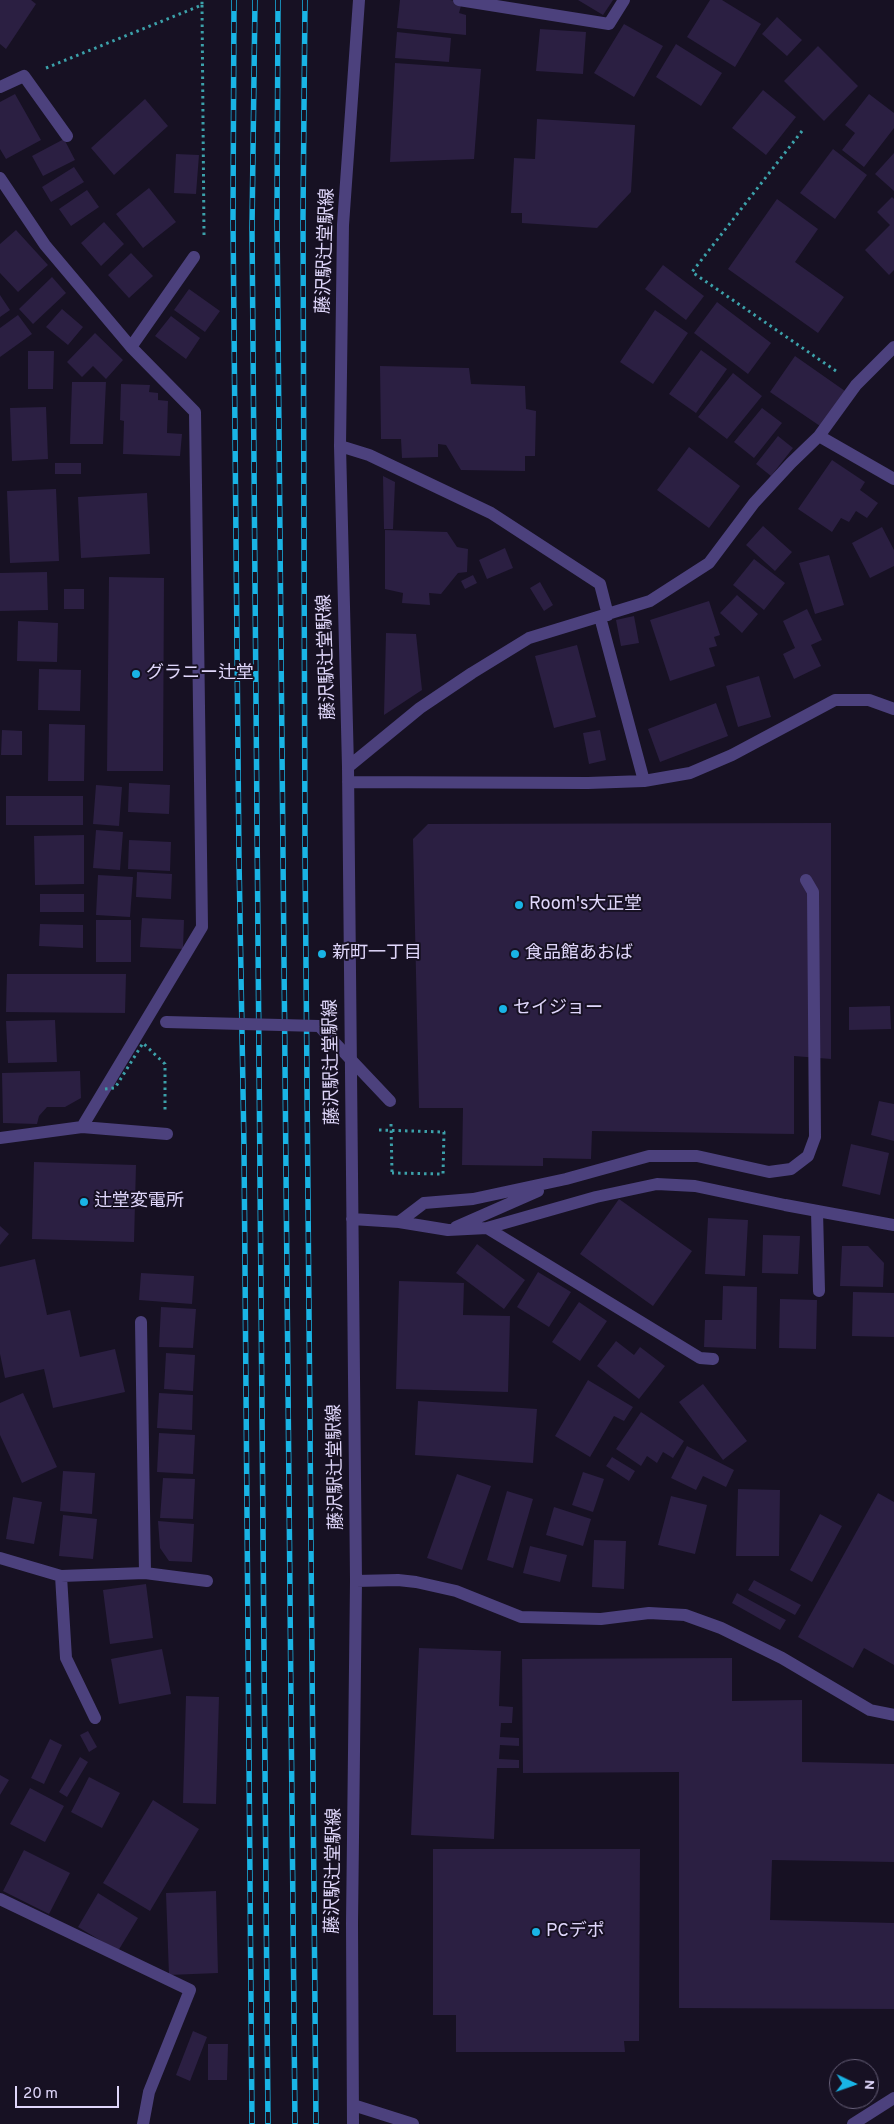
<!DOCTYPE html>
<html>
<head>
<meta charset="utf-8">
<style>
  body { margin:0 }
  #map { position:relative; width:894px; height:2124px; overflow:hidden; background:#171123; font-family:Overpass,sans-serif }
  canvas { display:block }
  .north { position:absolute; left:829px; top:2059px; width:50px; height:50px; box-sizing:border-box; background:#171123; border:1px solid #676079; border-radius:50%; rotate:93deg; font-size:14px; font-weight:700; line-height:20px; text-align:center; color:#e0d7fb }
  .north::after { content:''; display:block; margin:auto; width:18px; height:22px; background:#19b4e5; clip-path:polygon(50% 0,100% 100%,50% 72%,0 100%) }
  .scale { position:absolute; left:15px; top:2086px; width:104px; height:22px; box-sizing:border-box; border:2px solid #e0d7fb; border-top:0; padding-left:6px; font-size:15px; line-height:18px; white-space:nowrap; color:#e0d7fb; -webkit-text-stroke:4px #171123; paint-order:stroke }
</style>
</head>
<body>
<div id="map">
<canvas width="894" height="2124"></canvas>
<div class="north">N</div>
<div class="scale">20 m</div>
</div>
<script>
const c = document.querySelector('canvas').getContext('2d');
c.lineJoin = 'round';
function fillPath(path, color) { c.fillStyle = color; c.fill(path, 'evenodd'); }
const shape = rows => new Path2D(rows.map(r => 'M' + r).join(''));
function strokePath(path, color, width, dash) { c.strokeStyle = color; c.lineWidth = width; c.lineCap = dash ? 'butt' : 'round'; c.setLineDash(dash || []); c.stroke(path); }
function label(font, color, halo, rows, align = 'center') {
  c.font = font + ' Overpass,"Noto Sans JP",sans-serif'; c.lineWidth = 4; c.setLineDash([]); c.textBaseline = 'middle'; c.strokeStyle = halo; c.fillStyle = color; for (const [text, x, y, turn = 0] of rows) {
    c.save(); c.translate(x, y); c.rotate((+turn || 0) * Math.PI / 180); c.textAlign = isNaN(turn) ? turn : align; if (halo) c.strokeText(text, 0, 0); c.fillText(text, 0, 0); c.restore();
  }
}
fillPath(shape([
  [0,0,31,0,36,4,6,49,0,44],
  [400,0,450,0,462,2,459,13,466,15,466,35,397,28],
  [578,0,613,0,603,15],
  [710,0,722,0,761,24,735,67,687,37],
  [777,17,802,40,787,56,762,34],
  [624,24,663,46,634,97,594,73],
  [540,29,586,32,583,74,536,71],
  [397,32,451,38,449,62,395,58],
  [676,44,722,73,701,106,656,77],
  [818,46,858,86,824,121,784,81],
  [395,63,481,69,474,159,390,162],
  [763,90,796,117,766,155,732,128],
  [15,94,41,140,6,159,0,149,0,102],
  [869,94,894,113,894,128,864,167,842,150,855,133,845,125],
  [145,99,168,126,114,175,91,148],
  [537,119,635,125,631,192,597,228,522,223,522,213,511,213,514,158,535,159],
  [64,139,75,160,43,176,32,156],
  [833,149,867,175,835,219,800,193],
  [894,153,894,191,875,174],
  [176,154,199,155,196,194,174,193],
  [74,167,84,182,51,202,42,187],
  [149,188,176,222,143,248,116,214],
  [87,190,99,207,71,226,59,209],
  [892,197,894,199,894,270,889,275,865,250,890,225,877,212],
  [777,199,818,229,795,262,844,297,818,333,728,269],
  [104,222,124,244,101,266,81,243],
  [16,230,48,265,18,292,0,273,0,244],
  [131,253,153,276,129,298,108,275],
  [663,265,704,296,686,320,645,289],
  [52,277,66,293,33,324,19,309],
  [189,289,220,311,205,332,174,310],
  [0,295,10,310,0,317],
  [717,302,771,343,748,374,694,333],
  [62,309,83,327,68,345,46,327],
  [655,310,688,333,653,384,620,362],
  [18,315,32,334,0,357,0,328],
  [171,316,200,338,186,359,155,336],
  [95,333,123,360,106,379,93,366,82,377,67,362],
  [701,350,727,369,696,413,669,394],
  [28,351,54,351,53,389,28,389],
  [795,356,845,391,820,426,770,392],
  [380,366,469,368,471,384,525,386,526,409,536,411,535,456,525,456,525,471,461,470,446,445,438,444,438,457,402,458,401,439,381,439],
  [733,373,762,396,727,439,698,417],
  [72,382,106,382,103,444,70,444],
  [121,384,150,385,149,392,158,393,158,400,168,401,167,433,182,434,180,456,123,454,124,421,120,420],
  [46,407,48,459,12,461,10,408],
  [762,408,782,423,754,458,734,442],
  [778,436,793,448,771,476,756,464],
  [689,447,740,486,709,528,657,490],
  [832,460,865,482,860,490,878,503,867,518,856,511,849,522,841,518,832,532,798,509],
  [55,463,81,463,81,474,55,474],
  [383,476,395,482,393,529,384,529],
  [56,489,59,561,10,563,7,491],
  [147,493,150,554,81,558,78,497],
  [763,526,792,552,775,571,746,545],
  [882,527,894,550,894,566,870,578,852,543],
  [385,530,447,532,457,547,468,549,467,572,458,573,441,594,429,593,430,605,402,603,403,593,385,589],
  [505,548,513,568,487,579,479,560],
  [829,555,844,605,815,614,799,563],
  [754,559,785,583,764,610,733,585],
  [47,572,48,610,0,611,0,573],
  [473,575,477,583,465,589,461,581],
  [109,577,164,578,163,771,107,771],
  [540,582,553,605,544,611,530,588],
  [64,589,84,589,84,609,64,609],
  [737,595,758,614,742,633,720,613],
  [709,601,720,635,714,637,717,646,709,648,715,666,670,681,650,620],
  [807,609,822,640,811,645,821,666,794,679,783,654,795,648,783,621],
  [634,616,639,643,621,646,616,620],
  [18,621,58,623,57,662,17,661],
  [386,633,416,634,422,690,384,715],
  [577,645,596,717,554,728,535,656],
  [39,669,81,670,80,711,38,710],
  [759,676,771,717,738,727,726,686],
  [716,703,728,736,660,762,648,729],
  [49,724,85,725,84,781,48,781],
  [2,730,22,731,22,755,1,755],
  [600,730,606,760,589,764,583,733],
  [129,783,170,785,169,814,128,812],
  [96,785,122,787,119,826,93,824],
  [6,796,83,796,83,825,6,825],
  [831,823,831,1059,794,1056,794,1134,592,1131,591,1159,543,1158,543,1166,462,1165,463,1108,419,1108,413,839,428,824],
  [96,830,123,832,120,870,93,868],
  [84,835,84,884,35,885,34,836],
  [129,840,171,842,170,871,128,869],
  [137,872,172,874,171,899,136,897],
  [98,875,133,877,130,917,96,915],
  [40,894,84,894,84,912,40,912],
  [142,918,184,920,183,949,140,947],
  [96,920,131,920,131,962,96,962],
  [40,924,83,925,83,948,39,946],
  [7,974,126,974,125,1013,6,1012],
  [890,1006,891,1029,849,1030,849,1007],
  [55,1020,57,1062,8,1063,6,1021],
  [80,1071,81,1098,65,1107,47,1107,39,1116,37,1124,3,1123,2,1073],
  [879,1101,894,1104,894,1141,871,1135],
  [851,1144,889,1153,880,1195,842,1186],
  [34,1162,136,1165,134,1242,32,1239],
  [619,1199,692,1251,653,1306,580,1254],
  [708,1218,748,1220,745,1276,705,1274],
  [0,1226,9,1234,0,1245],
  [763,1235,800,1236,798,1274,762,1273],
  [477,1244,525,1280,504,1309,456,1273],
  [842,1246,868,1246,884,1263,883,1287,840,1286],
  [35,1259,47,1315,70,1310,80,1357,115,1349,125,1392,53,1408,44,1369,5,1378,0,1354,0,1267],
  [538,1272,571,1292,549,1327,517,1307],
  [141,1273,194,1276,192,1304,139,1300],
  [399,1281,464,1283,463,1315,510,1316,508,1392,396,1389],
  [723,1286,757,1287,756,1349,704,1347,705,1320,722,1320],
  [853,1292,894,1293,894,1337,852,1336],
  [780,1299,817,1300,816,1349,779,1348],
  [579,1302,607,1321,580,1361,552,1342],
  [161,1307,196,1309,193,1348,159,1347],
  [616,1341,634,1355,640,1347,665,1366,639,1399,597,1366],
  [166,1353,195,1355,193,1391,164,1389],
  [588,1380,633,1407,624,1421,614,1416,590,1457,555,1436],
  [703,1384,747,1441,723,1460,679,1402],
  [23,1393,57,1467,22,1483,0,1435,0,1403],
  [159,1393,193,1395,192,1430,157,1428],
  [418,1401,537,1409,533,1463,415,1455],
  [641,1412,684,1441,673,1458,663,1452,657,1463,647,1456,641,1466,616,1449],
  [159,1433,195,1435,193,1474,157,1472],
  [687,1446,734,1470,726,1487,703,1476,696,1490,671,1478],
  [612,1457,635,1471,629,1481,606,1466],
  [63,1471,95,1473,92,1514,60,1511],
  [583,1472,604,1479,593,1512,572,1505],
  [457,1474,491,1486,462,1570,427,1558],
  [163,1478,195,1479,193,1519,160,1518],
  [738,1489,780,1490,779,1556,736,1556],
  [507,1491,533,1499,513,1568,487,1560],
  [878,1493,894,1502,894,1665,864,1648,853,1668,798,1637],
  [671,1496,707,1505,695,1554,658,1545],
  [13,1497,42,1502,34,1544,6,1539],
  [554,1507,591,1519,583,1546,546,1535],
  [820,1514,842,1526,812,1582,790,1570],
  [63,1515,97,1519,93,1559,59,1556],
  [158,1521,194,1524,192,1562,169,1561,160,1548],
  [594,1540,626,1541,624,1589,592,1587],
  [530,1546,567,1555,560,1582,523,1573],
  [754,1580,801,1605,795,1615,748,1590],
  [146,1584,153,1638,110,1644,103,1590],
  [737,1593,786,1620,780,1630,732,1603],
  [419,1648,501,1651,499,1706,513,1707,512,1723,501,1723,500,1737,519,1738,519,1746,500,1745,499,1759,519,1760,519,1768,497,1768,494,1839,411,1835],
  [162,1649,171,1694,119,1704,111,1659],
  [732,1658,732,1701,802,1700,802,1762,894,1764,894,1862,772,1860,770,1920,894,1923,894,2009,679,2008,679,1772,523,1773,522,1659],
  [186,1696,219,1697,216,1804,183,1803],
  [88,1731,97,1747,89,1752,80,1735],
  [50,1739,62,1745,44,1784,31,1778],
  [80,1757,88,1762,67,1797,59,1792],
  [0,1775,9,1780,0,1795],
  [89,1777,120,1793,102,1828,71,1812],
  [30,1788,64,1806,45,1842,10,1824],
  [153,1800,199,1829,150,1911,103,1883],
  [433,1849,640,1849,639,2041,624,2041,625,2052,456,2052,456,2015,433,2015],
  [24,1850,70,1873,49,1914,3,1891],
  [216,1891,218,1973,169,1975,166,1893],
  [98,1893,138,1918,118,1951,78,1927],
  [193,2031,207,2037,190,2081,176,2075],
  [208,2044,228,2044,227,2080,208,2080]
]), '#2b1f42');
strokePath(shape([
  [202,5,204,235],
  [46,68,202,5,202,0],
  [802,131,692,272,836,371],
  [379,1130,444,1132,443,1174,392,1173]
]), '#3ca1aa', 3, [2.5, 4]);
strokePath(shape([
  [459,0,609,24,624,0],
  [0,87,24,76,67,136],
  [0,178,45,245,131,347,195,412,202,927,82,1127],
  [131,347,194,257],
  [819,436,894,479],
  [340,446,369,455,491,513,600,584,608,615],
  [600,617,644,781],
  [348,767,420,708,472,673,529,638,650,601,709,563,754,503,791,463,819,436,856,385,894,347],
  [348,782,588,783,644,781,690,773,732,755,835,700,869,700,894,709],
  [0,1138,82,1127,167,1134],
  [817,1211,819,1291],
  [352,1219,399,1222,448,1230,487,1228,596,1197,657,1184,695,1186,785,1205,894,1225],
  [399,1222,424,1203,473,1199,566,1179,649,1156,697,1156,769,1172,791,1169,808,1156,815,1137,813,892,806,880],
  [456,1227,538,1191],
  [487,1228,700,1358,713,1359],
  [141,1322,145,1573,207,1581],
  [0,1558,61,1576],
  [356,1581,398,1580,416,1582,456,1591,521,1617,601,1619,649,1613,685,1615,721,1628,782,1658,870,1710,894,1715],
  [95,1718,66,1658,61,1576,145,1573],
  [0,1899,190,1990,149,2092,143,2124],
  [353,2105,413,2124],
  [353,2124,352,1923,356,1581,348,767,340,446,343,225,359,0],
  [853,2124,894,2098]
]), '#4c417d', 12);
const rail = shape([
  [234,0,233,220,239,859,244,1148,252,2124],
  [255,0,252,228,268,2124],
  [278,0,277,220,295,2124],
  [305,0,303,217,305,850,316,2124]
]);
strokePath(rail, '#19b4e5', 5.5);
strokePath(rail, '#171123', 4, [11]);
strokePath(shape([
  [105,1089,115,1088,143,1043,165,1064,165,1113],
  [391,1124,392,1173]
]), '#3ca1aa', 3, [2.5, 4]);
strokePath(shape([
  [166,1022,319,1026,390,1101]
]), '#4c417d', 12);
for (const [x, y, r, color] of [
  [136,674,5,"#19b4e5"],
  [519,905,5,"#19b4e5"],
  [322,954,5,"#19b4e5"],
  [515,954,5,"#19b4e5"],
  [503,1009,5,"#19b4e5"],
  [84,1202,5,"#19b4e5"],
  [536,1932,5,"#19b4e5"]
]) { const dot = new Path2D(); dot.arc(x, y, r, 0, 2 * Math.PI); c.fillStyle = color; c.fill(dot); strokePath(dot, '#171123', 2); }
label('18px', '#e0d7fb', '#171123', [
  ["藤沢駅辻堂駅線",327,251,-88],
  ["藤沢駅辻堂駅線",328,657,-92],
  ["藤沢駅辻堂駅線",333,1062,-91],
  ["藤沢駅辻堂駅線",337,1467,-91],
  ["藤沢駅辻堂駅線",335,1871,-89]
]);
label('18px', '#e0d7fb', '#171123', [
  ["グラニー辻堂",146,674],
  ["Room's大正堂",529,905],
  ["新町一丁目",332,954],
  ["食品館あおば",525,954],
  ["セイジョー",513,1009],
  ["辻堂変電所",94,1202],
  ["PCデポ",546,1932]
], 'left');
</script>
</body>
</html>
